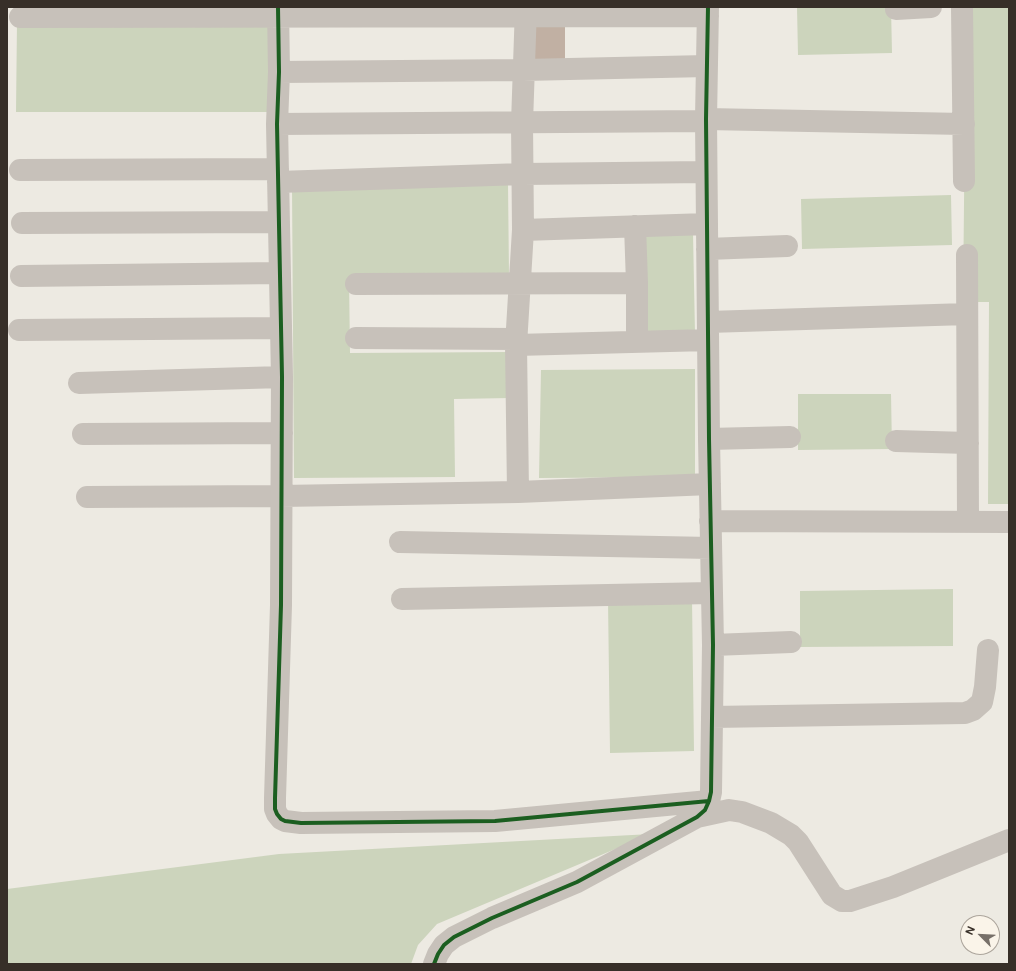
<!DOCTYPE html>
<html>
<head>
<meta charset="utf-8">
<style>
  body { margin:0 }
  #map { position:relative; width:1016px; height:971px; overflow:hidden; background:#edeae2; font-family:"DM Sans",sans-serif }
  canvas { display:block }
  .frame { position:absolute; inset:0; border:8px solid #372f28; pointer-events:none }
  .north { position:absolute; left:960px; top:915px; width:40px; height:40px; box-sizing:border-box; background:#faf4e9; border:1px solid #aca59c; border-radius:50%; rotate:294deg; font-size:11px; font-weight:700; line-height:16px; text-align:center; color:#372f28 }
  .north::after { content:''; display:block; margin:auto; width:14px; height:18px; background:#777069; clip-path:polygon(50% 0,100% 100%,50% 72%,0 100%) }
</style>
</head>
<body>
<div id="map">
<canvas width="1016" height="971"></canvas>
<div class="frame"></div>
<div class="north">N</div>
</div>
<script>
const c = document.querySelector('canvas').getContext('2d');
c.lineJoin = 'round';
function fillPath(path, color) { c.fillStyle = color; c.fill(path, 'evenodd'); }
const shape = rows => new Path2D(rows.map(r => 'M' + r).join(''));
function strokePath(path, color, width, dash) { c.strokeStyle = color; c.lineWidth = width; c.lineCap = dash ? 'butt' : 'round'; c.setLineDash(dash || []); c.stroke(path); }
fillPath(shape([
  [797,7,891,7,892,53,798,55],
  [966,7,1009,7,1009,504,988,504,989,302,963,302],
  [17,22,273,23,273,112,16,112],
  [508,184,509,276,349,278,350,353,510,352,510,398,454,399,455,477,294,478,292,186],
  [951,195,952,245,802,249,801,199],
  [693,233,695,334,646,335,644,234],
  [695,369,695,477,539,478,541,370],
  [798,394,891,394,892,449,798,450],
  [953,589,953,646,800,647,800,591],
  [692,599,694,751,610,753,608,600],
  [651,834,437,924,418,945,411,964,7,964,7,889,279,854]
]), '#ccd4bc');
fillPath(shape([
  [532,25,565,25,565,66,532,66]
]), '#c1b0a3');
strokePath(shape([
  [278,7,279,72,277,124,282,377,281,605,275,798,275,809,277,814,281,819,285,821,301,823,495,821,709,801],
  [962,7,964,181],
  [896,9,931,7],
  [20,17,708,16],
  [279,72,523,70,707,66],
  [706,119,964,124],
  [277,124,706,121],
  [20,170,278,169],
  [278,182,523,174,706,172],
  [22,223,279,222],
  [635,226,637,283,637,342],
  [523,230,707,224],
  [707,249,787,246],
  [967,255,968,522],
  [21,276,280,273],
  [356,284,637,283],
  [708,322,967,314],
  [19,330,281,328],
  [356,338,516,339],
  [516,345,708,340],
  [79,383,282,377],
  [83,434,282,433],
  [709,439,790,437],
  [896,441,968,443],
  [518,492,516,345,523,230,522,123,526,7],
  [87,497,281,496,518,492,710,484],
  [710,521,1009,522],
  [400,542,711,548],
  [402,599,711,593],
  [713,645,791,642],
  [712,717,965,713,973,710,982,702,985,687,988,650],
  [697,817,729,810,742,812,771,823,791,835,798,842,832,895,842,901,850,901,893,887,1009,840],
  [434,964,438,954,444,945,454,937,492,918,577,882,697,817,705,810,709,801,711,792,713,645,709,439,706,119,708,7]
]), '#c7c1ba', 22);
strokePath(shape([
  [278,7,279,72,277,124,282,377,281,605,275,798,275,809,277,814,281,819,285,821,301,823,495,821,709,801],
  [434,964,438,954,444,945,454,937,492,918,577,882,697,817,705,810,709,801,711,792,713,645,709,439,706,119,708,7]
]), '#1b5e20', 4);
</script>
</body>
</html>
